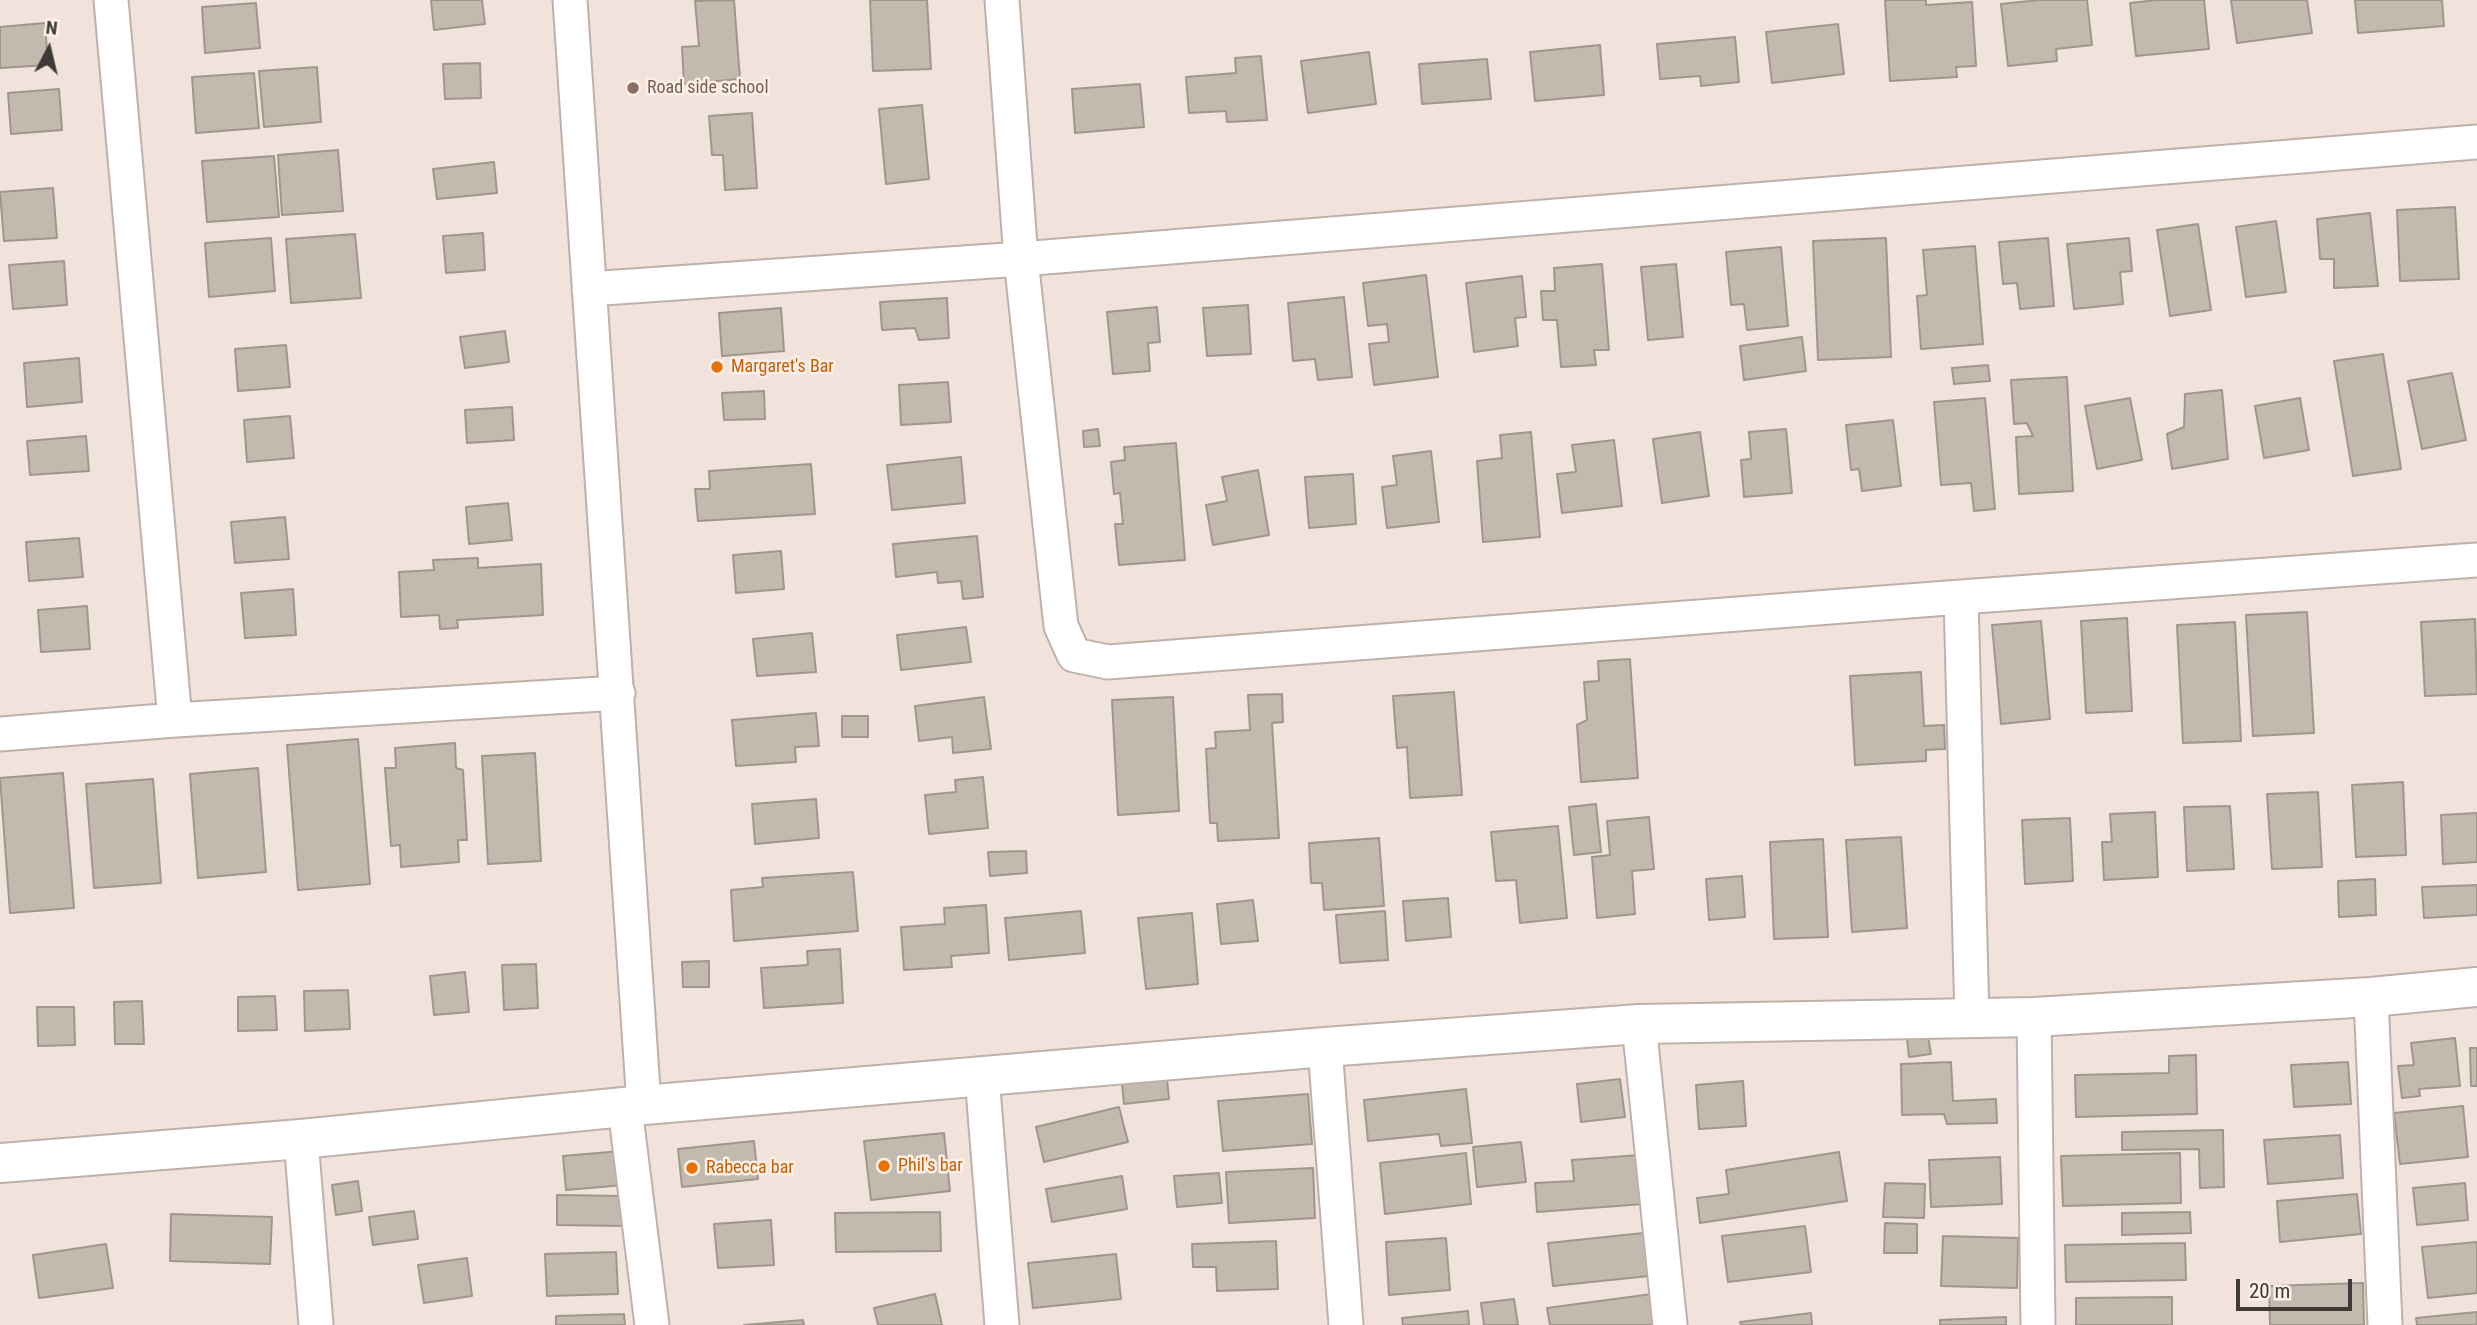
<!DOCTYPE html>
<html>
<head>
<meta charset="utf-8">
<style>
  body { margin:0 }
  #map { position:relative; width:2477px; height:1325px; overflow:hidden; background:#f1e2db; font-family:"Roboto Condensed",sans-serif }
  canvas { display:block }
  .north { position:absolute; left:14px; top:14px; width:70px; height:70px; -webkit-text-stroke:5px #fef0e8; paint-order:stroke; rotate:7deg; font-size:19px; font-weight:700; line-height:28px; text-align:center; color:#3f3a37 }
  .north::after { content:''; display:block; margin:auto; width:24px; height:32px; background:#3f3a37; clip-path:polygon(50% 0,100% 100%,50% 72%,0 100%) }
  .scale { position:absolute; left:2236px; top:1279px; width:116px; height:32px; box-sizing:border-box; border:4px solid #3f3a37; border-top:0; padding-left:9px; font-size:21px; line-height:24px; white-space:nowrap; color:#3f3a37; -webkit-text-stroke:5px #fef0e8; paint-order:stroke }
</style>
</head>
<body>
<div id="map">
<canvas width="2477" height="1325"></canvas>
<div class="north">N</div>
<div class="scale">20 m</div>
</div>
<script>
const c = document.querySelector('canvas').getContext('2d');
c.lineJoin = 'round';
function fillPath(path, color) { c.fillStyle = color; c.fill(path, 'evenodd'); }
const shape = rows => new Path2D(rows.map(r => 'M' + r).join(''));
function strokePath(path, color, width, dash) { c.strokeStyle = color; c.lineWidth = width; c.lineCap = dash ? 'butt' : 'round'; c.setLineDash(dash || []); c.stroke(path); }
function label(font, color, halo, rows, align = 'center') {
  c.font = font + ' "Roboto Condensed",sans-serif'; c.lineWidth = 5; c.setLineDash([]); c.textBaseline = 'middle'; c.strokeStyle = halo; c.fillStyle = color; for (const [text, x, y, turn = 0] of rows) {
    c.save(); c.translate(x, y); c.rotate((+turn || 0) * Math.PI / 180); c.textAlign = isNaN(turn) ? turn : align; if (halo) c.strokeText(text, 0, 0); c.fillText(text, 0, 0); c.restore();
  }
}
const building = shape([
  [431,0,482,0,485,24,434,30,431,0],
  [734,0,740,79,684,84,682,47,699,46,695,1,734,0],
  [870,0,927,0,931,69,873,71,870,0],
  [1885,0,1926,0,1926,5,1972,2,1976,66,1956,67,1957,77,1890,81,1885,0],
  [2039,0,2087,0,2092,45,2056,49,2057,61,2008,66,2001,4,2039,0],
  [2157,0,2204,0,2209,49,2136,56,2130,3,2157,0],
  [2231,0,2307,0,2312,33,2237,43,2231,0],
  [2355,0,2442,0,2444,26,2358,33,2355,0],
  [256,3,260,48,205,53,202,7,256,3],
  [45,23,48,65,0,68,0,27,45,23],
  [1838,24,1844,74,1772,83,1766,32,1838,24],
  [1735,37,1739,82,1701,86,1700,76,1660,79,1657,44,1735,37],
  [1600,45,1604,95,1535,101,1530,52,1600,45],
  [1369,52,1376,104,1308,113,1301,61,1369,52],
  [1261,56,1267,120,1227,122,1226,111,1189,113,1186,77,1236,73,1235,58,1261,56],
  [1487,59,1491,99,1422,104,1419,64,1487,59],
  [480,63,481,98,445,99,443,64,480,63],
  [317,67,321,122,264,127,259,71,317,67],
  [254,73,259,128,196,133,192,77,254,73],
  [1140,84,1144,127,1075,133,1072,89,1140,84],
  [59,89,62,130,11,134,8,93,59,89],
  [922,105,929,179,886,184,879,109,922,105],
  [752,113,757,188,725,190,723,155,712,155,709,116,752,113],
  [338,150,343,211,282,215,278,155,338,150],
  [274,156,279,217,207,222,202,161,274,156],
  [494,162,497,193,437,199,433,169,494,162],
  [53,188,57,238,4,241,0,192,53,188],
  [2455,207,2459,279,2400,281,2397,210,2455,207],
  [2370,213,2378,286,2334,288,2334,259,2320,259,2317,219,2370,213],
  [2276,221,2286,292,2246,297,2236,227,2276,221],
  [2198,224,2211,310,2170,316,2157,230,2198,224],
  [483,233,485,270,446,273,443,236,483,233],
  [355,234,361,298,291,303,286,239,355,234],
  [271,238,275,291,209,297,205,243,271,238],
  [1886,238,1891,357,1818,360,1813,241,1886,238],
  [2048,238,2054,306,2020,309,2017,283,2003,284,1999,242,2048,238],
  [2129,238,2132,271,2120,272,2123,304,2074,309,2067,244,2129,238],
  [1975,246,1983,344,1921,349,1917,296,1927,295,1923,250,1975,246],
  [1781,247,1788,326,1747,330,1744,304,1731,305,1726,252,1781,247],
  [64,261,67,305,13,309,9,265,64,261],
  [1602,264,1609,350,1594,350,1596,365,1561,367,1557,320,1543,320,1541,291,1555,291,1554,268,1602,264],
  [1676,264,1683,337,1648,340,1641,267,1676,264],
  [1426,275,1438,377,1374,385,1369,344,1389,342,1387,324,1368,326,1363,283,1426,275],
  [1522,276,1526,317,1515,318,1518,346,1474,352,1466,283,1522,276],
  [1344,297,1352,377,1318,380,1315,359,1293,361,1288,303,1344,297],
  [947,298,949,338,919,340,915,328,882,330,880,302,947,298],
  [1248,305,1251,354,1207,356,1203,308,1248,305],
  [1157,307,1160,342,1148,343,1150,371,1113,374,1107,312,1157,307],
  [781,308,784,351,722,356,719,313,781,308],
  [505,331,509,362,465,368,460,337,505,331],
  [1802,337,1806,371,1744,380,1740,346,1802,337],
  [286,345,290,387,238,391,235,349,286,345],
  [2383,354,2401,469,2353,476,2334,361,2383,354],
  [79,358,82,402,27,407,24,363,79,358],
  [1988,365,1990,381,1954,384,1952,368,1988,365],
  [2452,373,2466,440,2422,449,2408,381,2452,373],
  [2067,377,2073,491,2019,494,2016,437,2033,436,2027,423,2014,424,2011,380,2067,377],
  [948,382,951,422,901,425,899,385,948,382],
  [2222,390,2228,459,2172,469,2167,434,2184,427,2185,394,2222,390],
  [764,391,765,419,724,420,722,393,764,391],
  [1985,398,1995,509,1974,511,1971,483,1941,485,1934,402,1985,398],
  [2130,398,2142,460,2097,469,2085,406,2130,398],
  [2300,398,2309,450,2264,458,2255,406,2300,398],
  [512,407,514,440,467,443,465,410,512,407],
  [290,416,294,458,247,462,244,420,290,416],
  [1893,420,1901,486,1862,491,1859,469,1851,470,1846,425,1893,420],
  [1098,429,1100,446,1084,447,1083,431,1098,429],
  [1786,429,1792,493,1744,497,1741,460,1751,459,1749,432,1786,429],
  [1531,432,1540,537,1483,542,1477,461,1502,458,1500,435,1531,432],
  [1700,432,1709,496,1662,503,1653,439,1700,432],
  [86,436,89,471,30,475,27,441,86,436],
  [1614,440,1622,506,1562,513,1557,474,1576,472,1572,445,1614,440],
  [1176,443,1185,560,1119,565,1115,524,1123,524,1120,493,1114,494,1111,462,1125,460,1124,447,1176,443],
  [1431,451,1439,522,1387,528,1382,487,1397,485,1393,456,1431,451],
  [961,457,965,503,892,510,887,465,961,457],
  [811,464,815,514,698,521,695,489,710,489,709,471,811,464],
  [1258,470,1269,535,1213,545,1206,505,1227,501,1222,477,1258,470],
  [1353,474,1356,524,1309,528,1305,477,1353,474],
  [508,503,512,540,469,544,466,507,508,503],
  [285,517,289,559,235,563,231,522,285,517],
  [977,536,983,597,963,599,961,581,938,583,937,572,896,577,893,544,977,536],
  [79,538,83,577,29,581,26,542,79,538],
  [781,551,784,589,736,593,733,555,781,551],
  [478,558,478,568,541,564,543,615,457,620,458,628,440,629,439,615,401,617,399,572,434,570,433,560,478,558],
  [293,589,296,635,245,638,241,593,293,589],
  [87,606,90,649,41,652,38,610,87,606],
  [2307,612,2314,733,2253,736,2246,615,2307,612],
  [2127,618,2132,711,2086,713,2081,621,2127,618],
  [2475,619,2477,694,2425,696,2421,622,2475,619],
  [2041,621,2050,719,2001,724,1992,625,2041,621],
  [2235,622,2241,741,2183,743,2177,625,2235,622],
  [966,627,971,662,901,670,897,635,966,627],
  [812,633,816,672,757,676,753,639,812,633],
  [1630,659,1638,778,1581,782,1577,725,1587,720,1584,682,1599,681,1598,661,1630,659],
  [1921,672,1924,726,1944,725,1945,749,1926,750,1926,761,1855,765,1850,676,1921,672],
  [1454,692,1462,795,1410,798,1407,747,1397,748,1393,696,1454,692],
  [1282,694,1283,722,1272,723,1279,838,1218,841,1217,823,1210,823,1206,749,1216,748,1215,732,1250,730,1248,695,1282,694],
  [984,697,991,749,953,753,952,737,919,741,915,706,984,697],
  [1173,697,1179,811,1118,815,1112,700,1173,697],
  [816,713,819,746,795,747,796,762,736,766,732,720,816,713],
  [842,716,868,716,868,737,842,737,842,716],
  [358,739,370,884,298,890,287,745,358,739],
  [455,743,456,768,463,770,467,840,458,840,459,862,401,867,400,845,391,846,385,768,396,768,395,748,455,743],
  [535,753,541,861,488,864,482,756,535,753],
  [258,768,266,872,198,878,190,774,258,768],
  [63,773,74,908,10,913,0,778,63,773],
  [983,777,988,828,929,834,925,795,956,792,955,780,983,777],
  [153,779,161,883,94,888,86,784,153,779],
  [2403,782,2406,855,2356,857,2352,785,2403,782],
  [2318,792,2322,867,2272,869,2267,794,2318,792],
  [816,799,819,838,755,844,752,804,816,799],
  [1596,804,1601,852,1574,855,1569,807,1596,804],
  [2230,806,2234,869,2187,871,2184,807,2230,806],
  [2155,812,2158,877,2104,880,2102,842,2112,842,2110,814,2155,812],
  [2477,813,2477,862,2443,864,2441,815,2477,813],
  [1649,817,1654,869,1632,871,1635,914,1597,918,1592,857,1610,855,1607,821,1649,817],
  [2070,818,2073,881,2025,884,2022,820,2070,818],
  [1558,826,1567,918,1520,923,1516,880,1496,881,1491,832,1558,826],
  [1901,837,1907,928,1852,932,1846,840,1901,837],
  [1379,838,1384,906,1324,910,1322,883,1311,883,1309,843,1379,838],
  [1823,839,1828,937,1774,939,1770,842,1823,839],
  [1026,851,1027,873,990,876,988,852,1026,851],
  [853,872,858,931,734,941,731,890,763,887,762,878,853,872],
  [1742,876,1745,917,1709,920,1706,879,1742,876],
  [2375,879,2376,915,2339,917,2338,881,2375,879],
  [2477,885,2477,915,2424,918,2422,887,2477,885],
  [1448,898,1451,937,1406,941,1403,901,1448,898],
  [1253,900,1258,941,1221,944,1217,904,1253,900],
  [986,905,989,953,951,956,952,967,904,970,901,927,945,924,944,908,986,905],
  [1081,911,1085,953,1009,960,1005,918,1081,911],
  [1385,911,1388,960,1340,963,1336,915,1385,911],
  [1192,913,1198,984,1146,989,1138,918,1192,913],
  [840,949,843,1003,764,1008,761,968,808,965,807,951,840,949],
  [709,961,709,987,683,987,682,962,709,961],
  [536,964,538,1008,504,1010,502,965,536,964],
  [465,972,469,1012,434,1015,430,976,465,972],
  [348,990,350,1029,305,1031,304,991,348,990],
  [275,996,277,1030,238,1031,238,997,275,996],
  [142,1001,144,1044,115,1044,114,1002,142,1001],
  [37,1007,74,1007,75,1045,38,1046,37,1007],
  [1928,1036,1931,1054,1909,1057,1907,1039,1928,1036],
  [2455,1038,2460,1086,2419,1089,2420,1096,2402,1098,2398,1066,2414,1065,2411,1043,2455,1038],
  [2470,1048,2477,1048,2477,1086,2471,1086,2470,1048],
  [2196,1055,2197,1114,2076,1117,2075,1075,2169,1073,2169,1056,2196,1055],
  [1951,1062,1953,1101,1996,1099,1997,1123,1947,1124,1944,1114,1902,1115,1901,1064,1951,1062],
  [2348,1062,2351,1104,2294,1107,2291,1065,2348,1062],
  [1167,1079,1169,1099,1124,1104,1122,1084,1167,1079],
  [1620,1079,1625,1117,1581,1122,1577,1084,1620,1079],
  [1743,1081,1746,1126,1699,1129,1696,1085,1743,1081],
  [1466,1089,1472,1143,1441,1146,1439,1134,1368,1141,1364,1100,1466,1089],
  [1308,1094,1312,1144,1223,1151,1218,1101,1308,1094],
  [2463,1106,2468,1157,2400,1164,2394,1113,2463,1106],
  [1119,1107,1128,1142,1044,1162,1036,1127,1119,1107],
  [2223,1130,2224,1187,2200,1188,2199,1149,2122,1150,2122,1132,2223,1130],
  [944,1133,950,1191,871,1200,864,1141,944,1133],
  [2340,1135,2343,1178,2268,1184,2264,1140,2340,1135],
  [754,1141,758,1179,682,1187,678,1149,754,1141],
  [1521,1142,1526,1182,1477,1187,1473,1147,1521,1142],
  [621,1151,624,1185,566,1190,563,1156,621,1151],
  [1839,1152,1847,1201,1700,1223,1697,1198,1729,1194,1726,1170,1839,1152],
  [1466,1153,1471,1204,1385,1214,1380,1163,1466,1153],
  [2180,1153,2181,1203,2063,1206,2061,1156,2180,1153],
  [1640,1155,1644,1204,1537,1212,1535,1183,1574,1181,1572,1160,1640,1155],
  [2000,1157,2002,1204,1931,1207,1929,1160,2000,1157],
  [1313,1168,1315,1218,1229,1223,1226,1172,1313,1168],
  [1219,1173,1222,1203,1177,1207,1174,1176,1219,1173],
  [1122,1176,1127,1209,1052,1222,1046,1189,1122,1176],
  [358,1181,362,1211,336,1215,332,1185,358,1181],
  [1885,1183,1925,1184,1924,1218,1883,1217,1885,1183],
  [2465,1183,2468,1220,2417,1225,2413,1188,2465,1183],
  [2357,1194,2361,1234,2280,1242,2277,1201,2357,1194],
  [557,1195,624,1196,624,1226,557,1225,557,1195],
  [414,1211,418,1239,373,1245,369,1217,414,1211],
  [940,1212,941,1251,836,1252,835,1213,940,1212],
  [2190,1212,2191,1233,2122,1235,2122,1213,2190,1212],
  [171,1214,272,1217,270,1264,170,1261,171,1214],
  [771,1220,774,1265,718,1268,714,1224,771,1220],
  [1885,1223,1917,1224,1917,1253,1884,1253,1885,1223],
  [1805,1226,1811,1272,1728,1282,1722,1236,1805,1226],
  [1644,1233,1649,1276,1553,1286,1548,1243,1644,1233],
  [1943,1236,2018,1238,2017,1288,1941,1286,1943,1236],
  [1446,1238,1450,1290,1389,1295,1386,1242,1446,1238],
  [1276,1241,1278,1289,1217,1291,1216,1267,1193,1267,1192,1244,1276,1241],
  [2477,1242,2477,1293,2428,1298,2422,1247,2477,1242],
  [2185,1243,2186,1280,2066,1282,2065,1245,2185,1243],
  [106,1244,113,1288,39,1298,33,1255,106,1244],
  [616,1252,618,1294,547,1296,545,1254,616,1252],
  [1116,1254,1121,1299,1033,1308,1028,1263,1116,1254],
  [467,1258,472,1296,424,1303,418,1265,467,1258],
  [2363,1283,2364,1325,2270,1325,2269,1286,2363,1283],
  [935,1294,942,1325,878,1325,874,1308,935,1294],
  [1652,1294,1656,1325,1550,1325,1547,1308,1652,1294],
  [2172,1297,2172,1325,2076,1325,2076,1298,2172,1297],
  [1514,1299,1518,1325,1484,1325,1481,1303,1514,1299],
  [1468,1311,1469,1325,1403,1325,1402,1318,1468,1311],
  [2477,1312,2477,1325,2417,1325,2416,1318,2477,1312],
  [1811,1313,1812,1325,1741,1325,1740,1322,1811,1313],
  [624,1314,625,1325,556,1325,556,1316,624,1314],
  [2006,1317,2006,1325,1940,1325,1940,1320,2006,1317],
  [803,1320,804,1325,744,1325,803,1320]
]);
fillPath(building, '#c3baaf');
strokePath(building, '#9f978c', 2);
const minor = shape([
  [111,0,175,720],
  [570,0,644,1105],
  [1002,0,1021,259,1061,626,1074,655,1108,662,1961,597,2477,560],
  [589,289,1021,259,2477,142],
  [1961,597,1972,1019],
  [0,734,175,720,618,693],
  [2371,997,2385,1325],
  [2034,1017,2038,1325],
  [1639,1024,1670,1325],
  [1325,1047,1346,1325],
  [982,1076,1002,1325],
  [625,1108,652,1325],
  [301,1139,316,1325]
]);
const tertiary = shape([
  [0,1163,301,1139,644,1105,1325,1047,1639,1024,2034,1017,2371,997,2477,987]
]);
strokePath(minor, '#bfb1aa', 37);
strokePath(tertiary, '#bfb1aa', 42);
strokePath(minor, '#fff', 33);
strokePath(tertiary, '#fff', 38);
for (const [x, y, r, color] of [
  [633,88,7,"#8d6e63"],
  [717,367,7,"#e8710a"],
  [884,1166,7,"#e8710a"],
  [692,1168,7,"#e8710a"]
]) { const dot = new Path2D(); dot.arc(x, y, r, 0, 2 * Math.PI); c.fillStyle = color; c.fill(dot); strokePath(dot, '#fef0e8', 2.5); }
label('18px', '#785e54', '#fef0e8', [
  ["Road side school",647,88]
], 'left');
label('18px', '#c56008', '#fef0e8', [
  ["Margaret's Bar",731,367],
  ["Phil's bar",898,1166],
  ["Rabecca bar",706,1168]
], 'left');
</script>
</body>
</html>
